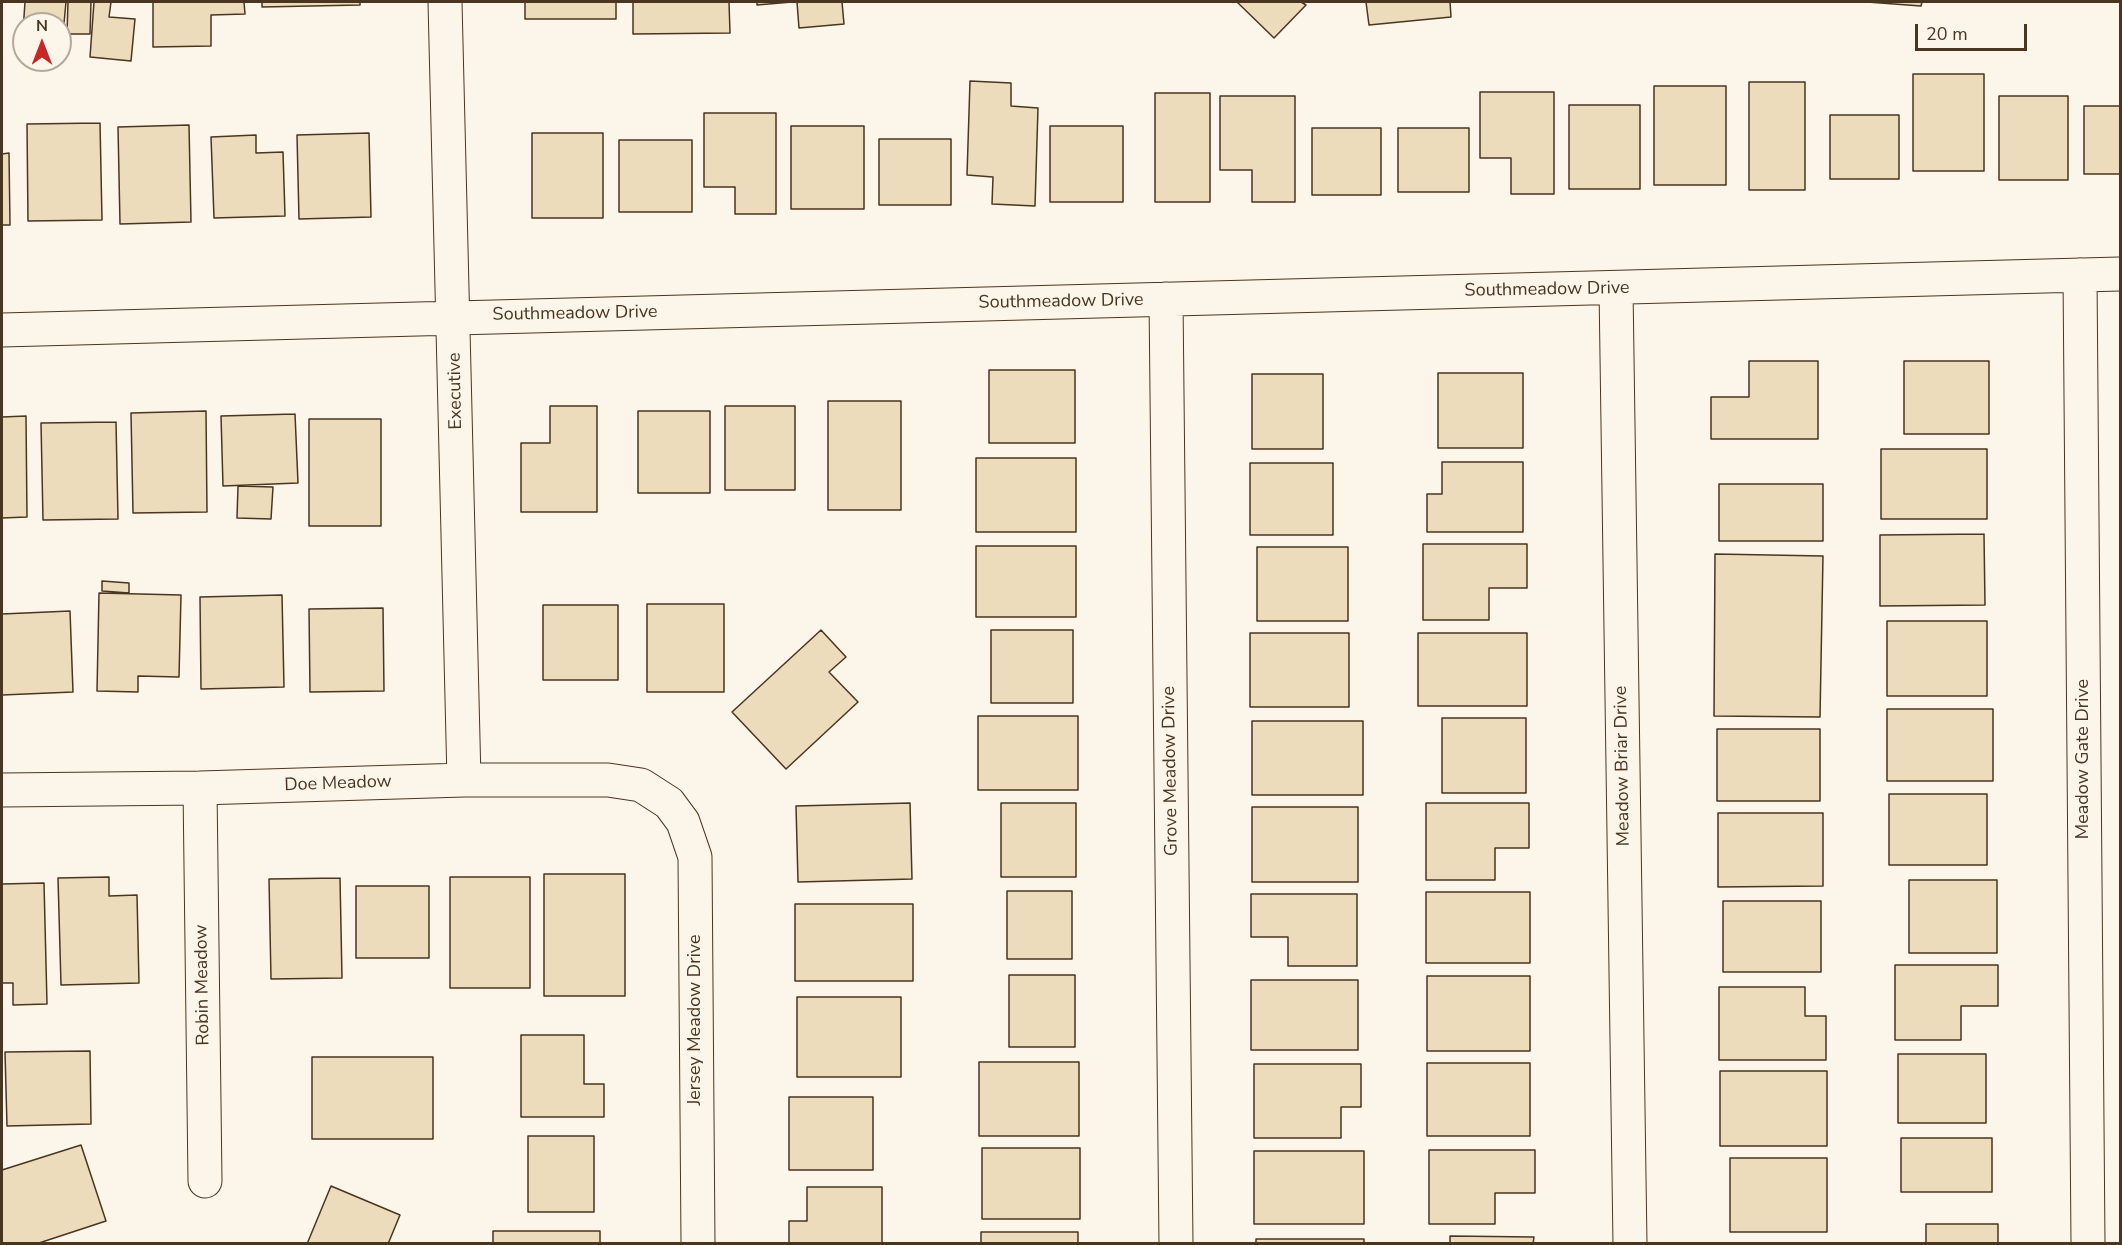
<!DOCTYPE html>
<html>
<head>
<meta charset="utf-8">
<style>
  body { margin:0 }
  #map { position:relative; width:2122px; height:1245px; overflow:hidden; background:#fbf6e9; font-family:"Nunito Sans",sans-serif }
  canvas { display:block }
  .frame { position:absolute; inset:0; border:3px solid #4a3520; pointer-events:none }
  .north { position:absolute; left:12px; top:12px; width:60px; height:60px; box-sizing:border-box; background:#fbf6e9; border:2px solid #b4a999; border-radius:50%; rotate:0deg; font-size:16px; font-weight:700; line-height:24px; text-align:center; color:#4a3520 }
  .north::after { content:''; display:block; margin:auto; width:21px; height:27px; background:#c62828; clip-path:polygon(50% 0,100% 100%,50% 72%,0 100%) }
  .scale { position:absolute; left:1915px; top:24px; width:112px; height:27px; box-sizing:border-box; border:3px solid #4a3520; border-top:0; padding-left:8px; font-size:18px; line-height:21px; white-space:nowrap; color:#4a3520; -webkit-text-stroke:4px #fbf6e9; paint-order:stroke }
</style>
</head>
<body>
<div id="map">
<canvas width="2122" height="1245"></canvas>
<div class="frame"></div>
<div class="north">N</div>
<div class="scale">20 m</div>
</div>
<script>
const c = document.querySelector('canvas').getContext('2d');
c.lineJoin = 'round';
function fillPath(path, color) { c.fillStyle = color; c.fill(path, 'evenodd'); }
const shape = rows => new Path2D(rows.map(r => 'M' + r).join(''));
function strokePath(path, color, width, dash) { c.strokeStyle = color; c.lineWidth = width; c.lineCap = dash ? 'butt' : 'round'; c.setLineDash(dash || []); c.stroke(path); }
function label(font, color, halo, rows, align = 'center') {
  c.font = font + ' "Nunito Sans",sans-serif'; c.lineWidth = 4.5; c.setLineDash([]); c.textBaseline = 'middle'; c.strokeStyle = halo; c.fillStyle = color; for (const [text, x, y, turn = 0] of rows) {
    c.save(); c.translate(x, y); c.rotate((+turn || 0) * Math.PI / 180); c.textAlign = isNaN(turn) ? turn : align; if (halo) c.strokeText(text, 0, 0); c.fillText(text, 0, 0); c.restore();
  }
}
const building = shape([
  [25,2,66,2,63,34,60,34,60,24,24,24,23,31,25,2],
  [68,2,91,2,90,34,67,34,68,2],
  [94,2,111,2,109,17,135,19,131,61,90,57,94,2],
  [153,2,244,2,245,14,211,15,211,46,153,47,153,2],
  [262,2,360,2,360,5,262,7,262,2],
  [525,2,616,2,616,19,525,19,525,2],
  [633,2,729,2,730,33,633,34,633,2],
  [757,2,792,2,757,5,757,2],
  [797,2,842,2,844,24,799,28,797,2],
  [1237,2,1301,2,1306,5,1274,38,1237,2],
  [1366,2,1450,2,1451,17,1369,25,1366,2],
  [1867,2,1922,2,1921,6,1867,2],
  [1913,74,1984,74,1984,171,1913,171,1913,74],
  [970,81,1011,83,1011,106,1038,108,1035,206,992,204,993,177,967,175,970,81],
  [1749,82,1805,82,1805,190,1749,190,1749,82],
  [1654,86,1726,86,1726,185,1654,185,1654,86],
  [1480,92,1554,92,1554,194,1511,194,1511,158,1480,158,1480,92],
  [1155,93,1210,93,1210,202,1155,202,1155,93],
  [1220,96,1295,96,1295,202,1252,202,1252,170,1220,170,1220,96],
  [1999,96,2068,96,2068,180,1999,180,1999,96],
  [1569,105,1640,105,1640,189,1569,189,1569,105],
  [2084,106,2120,106,2120,174,2084,174,2084,106],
  [704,113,776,113,776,214,735,214,735,187,704,187,704,113],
  [1830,115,1899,115,1899,179,1830,179,1830,115],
  [100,123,102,220,28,221,27,124,100,123],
  [189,125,191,222,120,224,118,127,189,125],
  [791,126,864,126,864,209,791,209,791,126],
  [1050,126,1123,126,1123,202,1050,202,1050,126],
  [1312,128,1381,128,1381,195,1312,195,1312,128],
  [1398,128,1469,128,1469,192,1398,192,1398,128],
  [369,133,371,217,299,219,297,135,369,133],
  [532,133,603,133,603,218,532,218,532,133],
  [256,135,256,153,283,152,285,216,214,218,211,137,256,135],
  [879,139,951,139,951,205,879,205,879,139],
  [619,140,692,140,692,212,619,212,619,140],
  [9,153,10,225,2,225,2,154,9,153],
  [1749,361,1818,361,1818,439,1711,439,1711,397,1749,397,1749,361],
  [1904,361,1989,361,1989,434,1904,434,1904,361],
  [989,370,1075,370,1075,443,989,443,989,370],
  [1438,373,1523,373,1523,448,1438,448,1438,373],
  [1252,374,1323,374,1323,449,1252,449,1252,374],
  [828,401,901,401,901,510,828,510,828,401],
  [550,406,597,406,597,512,521,512,521,443,550,443,550,406],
  [725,406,795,406,795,490,725,490,725,406],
  [206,411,207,512,133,513,131,413,206,411],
  [638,411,710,411,710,493,638,493,638,411],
  [295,414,298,483,223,486,221,416,295,414],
  [26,416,27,517,2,518,2,417,26,416],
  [309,419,381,419,381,526,309,526,309,419],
  [116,422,118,519,43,520,41,423,116,422],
  [1881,449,1987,449,1987,519,1881,519,1881,449],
  [976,458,1076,458,1076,532,976,532,976,458],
  [1442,462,1523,462,1523,532,1427,532,1427,494,1442,494,1442,462],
  [1250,463,1333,463,1333,535,1250,535,1250,463],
  [1719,484,1823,484,1823,541,1719,541,1719,484],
  [238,486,273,487,271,519,237,518,238,486],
  [1984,534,1985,605,1880,606,1880,535,1984,534],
  [1423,544,1527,544,1527,588,1489,588,1489,620,1423,620,1423,544],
  [976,546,1076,546,1076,617,976,617,976,546],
  [1257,547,1348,547,1348,621,1257,621,1257,547],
  [1715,554,1823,556,1820,717,1714,716,1715,554],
  [102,581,129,583,129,593,102,591,102,581],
  [99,593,181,595,179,677,138,676,138,692,97,691,99,593],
  [282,595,284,687,201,689,200,597,282,595],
  [647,604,724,604,724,692,647,692,647,604],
  [543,605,618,605,618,680,543,680,543,605],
  [383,608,384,691,310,692,309,609,383,608],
  [70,611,73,692,2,695,2,614,70,611],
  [1887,621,1987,621,1987,696,1887,696,1887,621],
  [821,630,846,657,829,672,858,702,786,769,732,712,821,630],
  [991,630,1073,630,1073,703,991,703,991,630],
  [1250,633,1349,633,1349,707,1250,707,1250,633],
  [1418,633,1527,633,1527,706,1418,706,1418,633],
  [1887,709,1993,709,1993,781,1887,781,1887,709],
  [978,716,1078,716,1078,790,978,790,978,716],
  [1442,718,1526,718,1526,793,1442,793,1442,718],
  [1252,721,1363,721,1363,795,1252,795,1252,721],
  [1717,729,1820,729,1820,801,1717,801,1717,729],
  [1889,794,1987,794,1987,865,1889,865,1889,794],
  [910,803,912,879,798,882,796,806,910,803],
  [1001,803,1076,803,1076,877,1001,877,1001,803],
  [1426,803,1529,803,1529,848,1495,848,1495,880,1426,880,1426,803],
  [1252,807,1358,807,1358,882,1252,882,1252,807],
  [1718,813,1823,813,1823,886,1718,887,1718,813],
  [544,874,625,874,625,996,544,996,544,874],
  [109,877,109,896,137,895,139,983,61,985,58,878,109,877],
  [450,877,530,877,530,988,450,988,450,877],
  [340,878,342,978,271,979,269,879,340,878],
  [1909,880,1997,880,1997,953,1909,953,1909,880],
  [44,883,47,1004,13,1005,13,983,2,983,2,884,44,883],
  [356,886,429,886,429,958,356,958,356,886],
  [1007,891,1072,891,1072,959,1007,959,1007,891],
  [1426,892,1530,892,1530,963,1426,963,1426,892],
  [1251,894,1357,894,1357,966,1288,966,1288,937,1251,937,1251,894],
  [1723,901,1821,901,1821,972,1723,972,1723,901],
  [795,904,913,904,913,981,795,981,795,904],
  [1895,965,1998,965,1998,1006,1961,1006,1961,1040,1895,1040,1895,965],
  [1009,975,1075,975,1075,1047,1009,1047,1009,975],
  [1427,976,1530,976,1530,1051,1427,1051,1427,976],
  [1251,980,1358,980,1358,1050,1251,1050,1251,980],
  [1719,987,1805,987,1805,1016,1826,1016,1826,1060,1719,1060,1719,987],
  [797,997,901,997,901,1077,797,1077,797,997],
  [521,1035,584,1035,584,1084,604,1084,604,1117,521,1117,521,1035],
  [90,1051,91,1124,7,1126,5,1052,90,1051],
  [1898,1054,1986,1054,1986,1123,1898,1123,1898,1054],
  [312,1057,433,1057,433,1139,312,1139,312,1057],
  [979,1062,1079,1062,1079,1136,979,1136,979,1062],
  [1427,1063,1530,1063,1530,1136,1427,1136,1427,1063],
  [1254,1064,1361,1064,1361,1107,1341,1107,1341,1138,1254,1138,1254,1064],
  [1720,1071,1827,1071,1827,1146,1720,1146,1720,1071],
  [789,1097,873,1097,873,1170,789,1170,789,1097],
  [528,1136,594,1136,594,1212,528,1212,528,1136],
  [1901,1138,1992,1138,1992,1192,1901,1192,1901,1138],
  [81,1145,106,1221,36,1244,2,1244,2,1170,81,1145],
  [982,1148,1080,1148,1080,1219,982,1219,982,1148],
  [1429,1150,1535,1150,1535,1193,1495,1193,1495,1224,1429,1224,1429,1150],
  [1254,1151,1364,1151,1364,1224,1254,1224,1254,1151],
  [1730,1158,1827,1158,1827,1232,1730,1232,1730,1158],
  [331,1186,400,1215,388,1244,307,1244,331,1186],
  [807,1187,882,1187,882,1244,789,1244,789,1221,807,1221,807,1187],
  [1926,1224,1998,1224,1998,1244,1926,1244,1926,1224],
  [493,1231,600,1231,600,1244,493,1244,493,1231],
  [981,1232,1078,1232,1078,1244,981,1244,981,1232],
  [1450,1236,1534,1237,1533,1244,1450,1244,1450,1236],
  [1256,1239,1364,1239,1364,1244,1256,1244,1256,1239]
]);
fillPath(building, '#ecdcbc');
strokePath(building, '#4a3520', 1.5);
const street = shape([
  [445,2,464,780],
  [2080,275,2088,1244],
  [1616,288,1630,1244],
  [1166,299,1176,1244],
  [2,330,2120,274],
  [200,788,205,1181],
  [2,790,200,788,464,780,608,780,641,785,669,803,683,822,695,857,698,1244]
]);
strokePath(street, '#4a3520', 35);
strokePath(street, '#fbf6e9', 33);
label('18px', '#4a3520', '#fbf6e9', [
  ["Southmeadow Drive",1547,290,-1],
  ["Southmeadow Drive",1061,302,-1],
  ["Southmeadow Drive",575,314,-1],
  ["Executive",456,391,-91],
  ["Meadow Gate Drive",2084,759,-90],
  ["Meadow Briar Drive",1623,766,-91],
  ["Grove Meadow Drive",1171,771,-91],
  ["Doe Meadow",338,784,-2],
  ["Robin Meadow",203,985,-91],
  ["Jersey Meadow Drive",696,1020,-90]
]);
</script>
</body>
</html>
